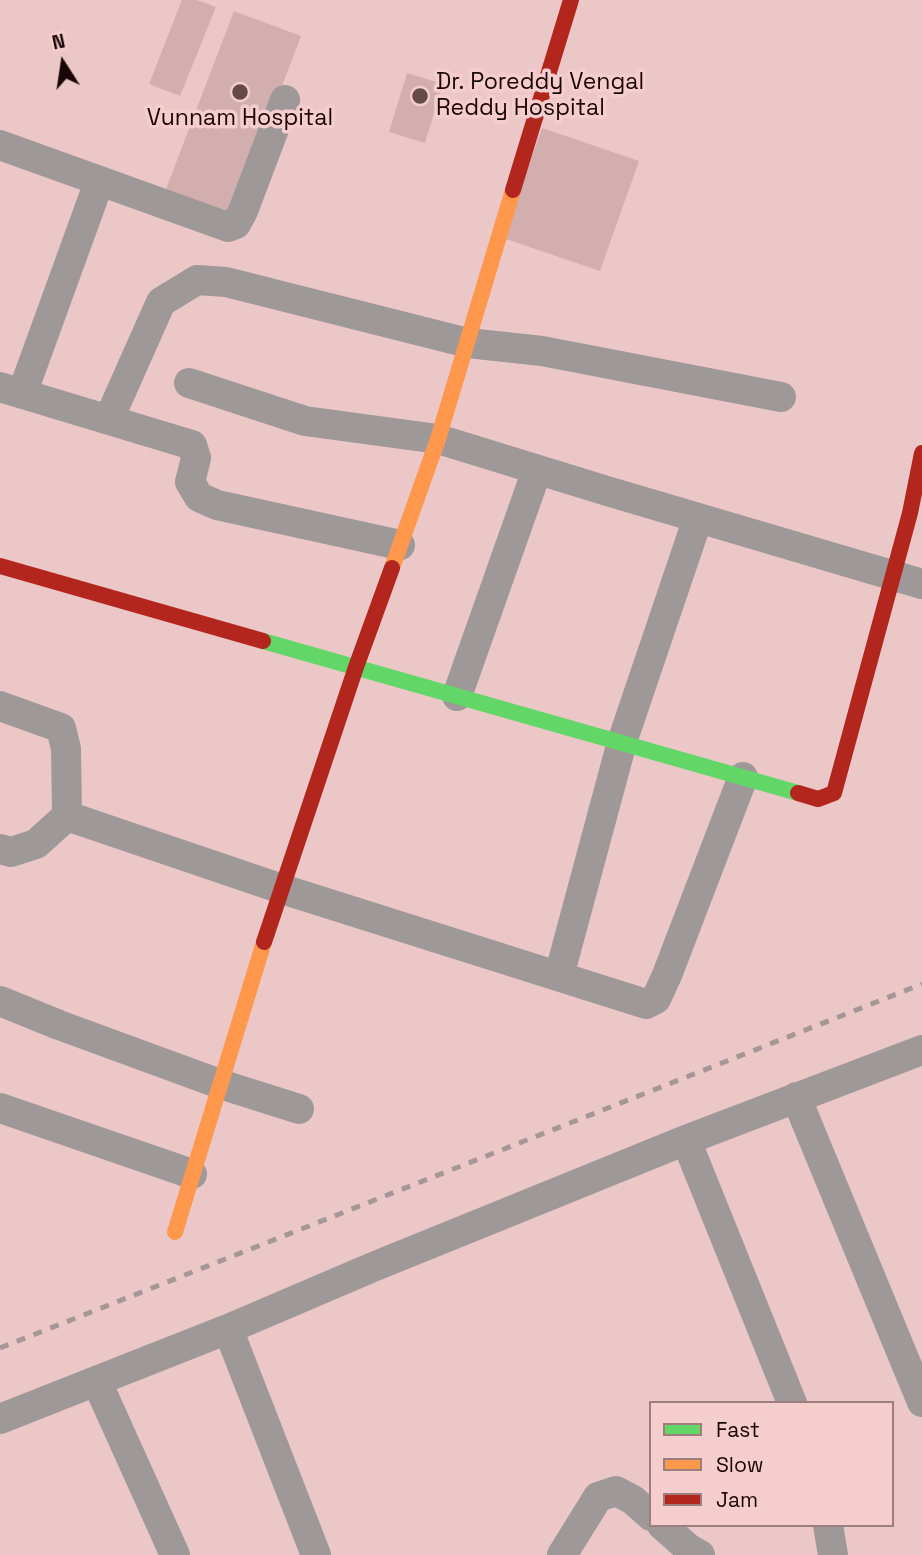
<!DOCTYPE html>
<html>
<head>
<meta charset="utf-8">
<style>
  body { margin:0 }
  #map { position:relative; width:922px; height:1555px; overflow:hidden; background:#ecc7c7; font-family:"Space Grotesk",sans-serif }
  canvas { display:block }
  .legend { position:absolute; left:649px; top:1401px; width:245px; height:126px; box-sizing:border-box; background:#f6cdcd; border:2px solid #9e7d7d; margin:0; padding:9px 12px; list-style:none; font-size:21px; color:#1a0506 }
  .legend li { display:flex; align-items:center; gap:14px; height:35px }
  .legend b { width:35px; border:2px solid #9e7d7d }
  .north { position:absolute; left:28px; top:28px; width:70px; height:70px; -webkit-text-stroke:5px #f6cdcd; paint-order:stroke; rotate:348deg; font-size:19px; font-weight:700; line-height:28px; text-align:center; color:#1a0506 }
  .north::after { content:''; display:block; margin:auto; width:24px; height:32px; background:#1a0506; clip-path:polygon(50% 0,100% 100%,50% 72%,0 100%) }
</style>
</head>
<body>
<div id="map">
<canvas width="922" height="1555"></canvas>
<ul class="legend">
<li><b style="height:9px;background:#63d668"></b>Fast</li>
<li><b style="height:9px;background:#ff974d"></b>Slow</li>
<li><b style="height:9px;background:#b3261e"></b>Jam</li>
</ul>
<div class="north">N</div>
</div>
<script>
const c = document.querySelector('canvas').getContext('2d');
c.lineJoin = 'round';
function fillPath(path, color) { c.fillStyle = color; c.fill(path, 'evenodd'); }
const shape = rows => new Path2D(rows.map(r => 'M' + r).join(''));
function strokePath(path, color, width, dash) { c.strokeStyle = color; c.lineWidth = width; c.lineCap = dash ? 'butt' : 'round'; c.setLineDash(dash || []); c.stroke(path); }
function label(font, color, halo, rows, align = 'center') {
  c.font = font + ' "Space Grotesk",sans-serif'; c.lineWidth = 7; c.setLineDash([]); c.textBaseline = 'middle'; c.strokeStyle = halo; c.fillStyle = color; for (const [text, x, y, turn = 0] of rows) {
    c.save(); c.translate(x, y); c.rotate((+turn || 0) * Math.PI / 180); c.textAlign = isNaN(turn) ? turn : align; if (halo) c.strokeText(text, 0, 0); c.fillText(text, 0, 0); c.restore();
  }
}
fillPath(shape([
  [182,0,197,0,216,7,180,96,149,84],
  [234,11,301,36,230,222,163,197],
  [407,73,443,84,425,143,389,132],
  [542,128,639,161,600,271,503,238]
]), '#d3aeae');
strokePath(shape([
  [0,145,228,227,236,224,243,211,285,100],
  [189,383,305,421,438,439,607,491,922,584],
  [0,387,192,445,196,458,190,482,199,497,217,505,400,545],
  [22,394,99,182],
  [109,419,161,302,197,280,226,282,468,343,542,351,781,397],
  [457,696,537,470],
  [0,706,61,728,66,749,67,816,36,844,11,852,0,849],
  [67,816,282,889,646,1004,656,999,667,975,743,777],
  [559,976,622,742,698,518],
  [0,1001,59,1025,220,1084,299,1109],
  [796,1097,922,1402],
  [0,1108,192,1174],
  [686,1140,792,1403],
  [228,1329,316,1555],
  [97,1382,175,1555],
  [0,1419,228,1329,373,1267,686,1140,922,1050],
  [662,1525,688,1548,700,1555],
  [828,1525,833,1555],
  [562,1555,598,1497,616,1491,633,1500,651,1516]
]), '#9f9898', 30);
strokePath(shape([
  [263,641,798,793]
]), '#63d668', 16);
strokePath(shape([
  [392,568,438,439,513,190],
  [175,1232,264,942]
]), '#ff974d', 16);
strokePath(shape([
  [513,190,571,0],
  [0,566,263,641],
  [798,793,818,799,834,793,910,513,922,453],
  [264,942,356,667,392,568]
]), '#b3261e', 16);
strokePath(shape([
  [0,1348,922,984]
]), '#a69697', 5, [9, 9]);
for (const [x, y, r, color] of [
  [240,92,9,"#64494a"],
  [420,96,9,"#64494a"]
]) { const dot = new Path2D(); dot.arc(x, y, r, 0, 2 * Math.PI); c.fillStyle = color; c.fill(dot); strokePath(dot, '#f6cdcd', 2.5); }
label('23px', '#1a0506', '#f6cdcd', [
  ["Dr. Poreddy Vengal",436,83],
  ["Reddy Hospital",436,109],
  ["Vunnam Hospital",240,119,"center"]
], 'left');
</script>
</body>
</html>
